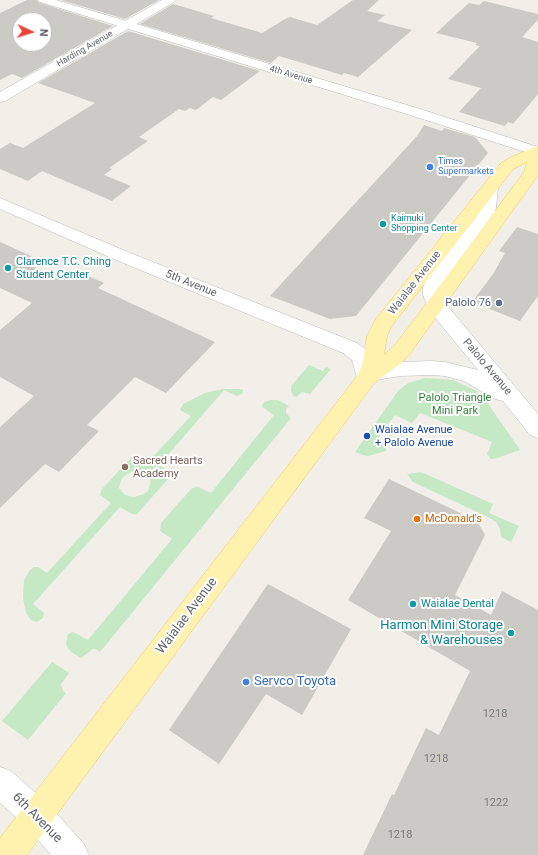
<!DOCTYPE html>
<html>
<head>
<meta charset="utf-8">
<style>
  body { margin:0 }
  #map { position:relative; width:538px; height:855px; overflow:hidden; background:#f1efe8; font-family:Roboto,sans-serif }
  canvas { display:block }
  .north { position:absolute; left:12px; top:12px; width:40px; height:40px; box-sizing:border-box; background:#fff; border:1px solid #bfc1c3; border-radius:50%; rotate:94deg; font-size:11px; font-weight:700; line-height:16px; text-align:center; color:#5f6368 }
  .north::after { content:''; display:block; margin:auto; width:14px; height:18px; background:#ea4335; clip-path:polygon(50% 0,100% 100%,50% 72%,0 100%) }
</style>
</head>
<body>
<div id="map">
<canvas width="538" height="855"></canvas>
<div class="north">N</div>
</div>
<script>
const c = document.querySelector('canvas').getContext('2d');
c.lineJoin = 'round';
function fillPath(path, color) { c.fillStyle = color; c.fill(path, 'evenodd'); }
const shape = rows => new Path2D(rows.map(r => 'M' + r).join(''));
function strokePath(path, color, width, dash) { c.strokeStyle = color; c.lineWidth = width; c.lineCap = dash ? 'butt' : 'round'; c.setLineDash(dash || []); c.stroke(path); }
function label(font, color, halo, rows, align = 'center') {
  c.font = font + ' Roboto,sans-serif'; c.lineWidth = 4; c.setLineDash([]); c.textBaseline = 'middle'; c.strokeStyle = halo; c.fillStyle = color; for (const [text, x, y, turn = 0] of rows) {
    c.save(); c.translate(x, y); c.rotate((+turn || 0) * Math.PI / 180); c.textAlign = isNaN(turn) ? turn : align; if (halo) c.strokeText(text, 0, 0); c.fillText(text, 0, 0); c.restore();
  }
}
fillPath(shape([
  [309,365,323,371,326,367,331,369,310,394,302,392,296,397,294,396,291,391,291,386],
  [425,378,453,380,477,391,489,405,520,450,494,459,491,459,487,454,492,442,420,413,412,423,395,415,376,441,387,446,386,451,368,456,363,455,355,452,398,391,408,383],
  [223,389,240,389,243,390,243,393,237,396,224,390,159,465,169,472,169,477,168,479,137,514,132,514,120,507,33,604,44,613,43,618,37,622,31,620,26,613,23,598,24,580,30,570,34,567,38,567,47,573,111,503,100,495,102,489,134,455,138,455,150,460,191,416,180,410,183,404,205,393],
  [133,471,139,471,147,474,151,482,148,491,144,494,134,497,125,495,119,488,121,480,124,476],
  [270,400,278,400,289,406,286,409,286,413,291,418,100,652,96,649,93,649,81,658,71,652,67,647,66,644,68,634,73,632,88,640,172,539,160,531,161,523,192,488,198,487,211,493,274,415,262,407,263,403],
  [421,472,493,504,489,513,519,526,511,542,501,537,500,529,496,522,490,518,413,482,407,474],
  [52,662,69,673,61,684,63,691,66,693,28,740,2,721]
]), '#c5e8c5');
fillPath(shape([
  [27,0,36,0,40,3,113,26,22,78,12,74,0,80,0,13],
  [20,20,44,20,44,44,20,44],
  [61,0,159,0,125,19],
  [353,0,379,0,367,11,385,15,377,21,412,30,358,77,344,73,342,75,279,56,271,63,140,24,173,4,214,16,211,18,262,33,285,19,290,17,317,25],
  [484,1,538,14,538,20,522,37,538,42,538,94,513,124,508,122,505,126,459,112,481,88,448,79,480,46,475,45,477,43,436,33,469,3,479,5],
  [128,31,260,71,221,100,213,97,196,110,190,108,185,111,179,109,139,137,148,141,109,168,112,169,104,175,131,186,112,201,42,171,28,181,0,169,0,149,10,143,23,148,95,103,38,83],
  [424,125,442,131,444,128,475,137,488,153,356,316,330,319,270,296,417,136],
  [517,227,538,234,538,296,520,321,472,302,493,274,505,253,499,251],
  [0,242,31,256,24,262,63,280,75,270,104,283,98,288,215,342,166,393,135,377,87,425,99,431,59,472,45,464,0,508,0,427,34,396,0,377,0,330,32,303,0,288],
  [389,479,477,521,485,535,455,595,491,615,502,591,538,610,538,855,363,855,392,794,394,795,426,728,439,735,470,671,348,600,391,531,364,518],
  [268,584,351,629,302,715,266,694,219,764,169,730]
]), '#cccac5');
const street = shape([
  [38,0,56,0,417,108,538,147,538,156,407,114,40,2,38,0],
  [37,799,48,804,84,844,89,855,51,855,26,826,21,815,26,804,37,799]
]);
const secondary = shape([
  [162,0,176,0,174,2,5,101,0,102,0,92,162,0],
  [490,183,496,185,498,188,496,208,493,217,442,285,441,295,445,303,538,414,538,438,530,435,503,401,495,399,464,381,445,376,431,375,400,376,376,380,374,383,367,386,360,383,357,378,352,360,343,353,116,260,0,209,0,198,128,252,357,343,368,351,374,366,400,362,431,361,445,362,478,370,429,310,423,295,423,287,427,279,477,216,480,208,482,188,484,185,490,183],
  [0,767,11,771,48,804,53,815,48,826,37,831,26,826,0,803,0,767]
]);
const primary = shape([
  [538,146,538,175,409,355,400,364,374,383,27,855,0,855,0,838,358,375,363,362,367,336,376,319,501,163,509,158,538,146],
  [527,162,524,172,429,300,395,345,384,355,387,336,391,327,513,169,527,162]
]);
strokePath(street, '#b5b8bc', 1);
strokePath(secondary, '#b6babf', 1);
strokePath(primary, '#f2c960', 1);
fillPath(street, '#fff');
fillPath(secondary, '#fff');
fillPath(primary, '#fff2af');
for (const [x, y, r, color] of [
  [430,167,4,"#3f7fe0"],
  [383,224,4,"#0f9aa8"],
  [8,268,4,"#0f9aa8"],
  [499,303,4,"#5c6f8a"],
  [367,436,4,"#1a4fb4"],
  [125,467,4,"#8d6e63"],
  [417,519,4,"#e8710a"],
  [413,604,4,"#0f9aa8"],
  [511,633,4,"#0f9aa8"],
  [246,682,4,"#3f7fe0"]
]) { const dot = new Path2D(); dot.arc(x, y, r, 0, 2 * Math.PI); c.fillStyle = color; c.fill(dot); strokePath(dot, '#fff', 1.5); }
label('9px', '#5f6368', '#fff', [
  ["Harding Avenue",85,49,-30],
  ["4th Avenue",291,75,17]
]);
label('9px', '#366cbe', '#fff', [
  ["Times",438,162],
  ["Supermarkets",438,172]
], 'left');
label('9px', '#0d838f', '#fff', [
  ["Kaimuki",391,219],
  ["Shopping Center",391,229]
], 'left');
label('11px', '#0d838f', '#fff', [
  ["Clarence T.C. Ching",16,262],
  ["Student Center",16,275],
  ["Waialae Dental",421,604]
], 'left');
label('11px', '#5f6368', '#fff', [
  ["Waialae Avenue",415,283,-52],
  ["5th Avenue",191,284,22],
  ["Palolo Avenue",487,367,50]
]);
label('11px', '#4e5e75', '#fff', [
  ["Palolo 76",491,303]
], 'right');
label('11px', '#348238', '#fff', [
  ["Palolo Triangle",455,398],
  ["Mini Park",455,411]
]);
label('11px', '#164399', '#fff', [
  ["Waialae Avenue",375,430],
  ["+ Palolo Avenue",375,443]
], 'left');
label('11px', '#785e54', '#fff', [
  ["Sacred Hearts",133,461],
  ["Academy",133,474]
], 'left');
label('11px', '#c56008', '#fff', [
  ["McDonald's",425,519]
], 'left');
label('11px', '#7a7d7f', null, [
  ["1218",495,714],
  ["1218",436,759],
  ["1222",496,803],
  ["1218",400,835]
]);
label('13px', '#5f6368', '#fff', [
  ["Waialae Avenue",187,616,-53],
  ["6th Avenue",37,818,45]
]);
label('13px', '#0d838f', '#fff', [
  ["Harmon Mini Storage",503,626],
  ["& Warehouses",503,641]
], 'right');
label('13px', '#366cbe', '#fff', [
  ["Servco Toyota",254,682]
], 'left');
</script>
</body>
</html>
